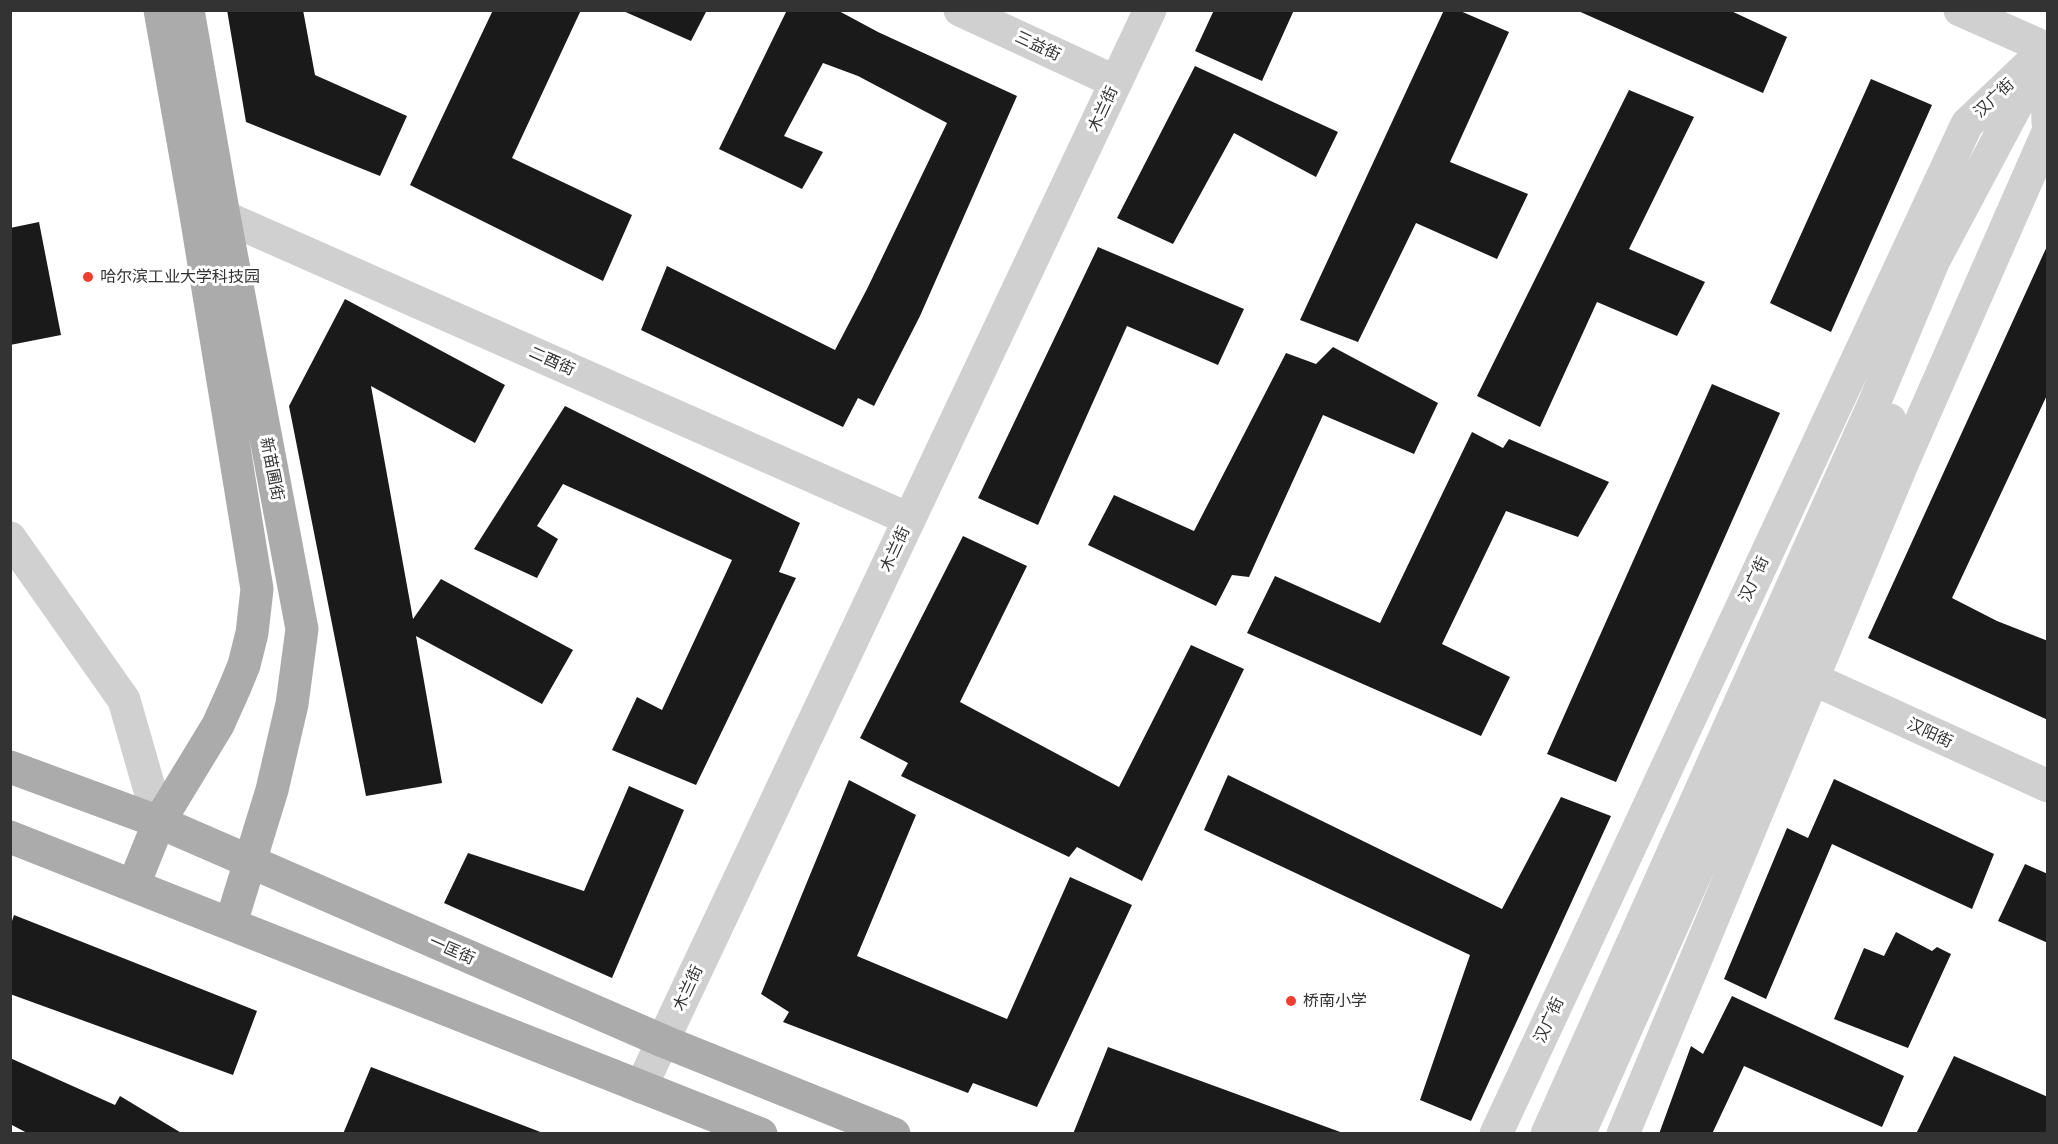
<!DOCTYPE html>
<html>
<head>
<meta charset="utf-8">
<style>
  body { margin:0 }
  #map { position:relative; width:2058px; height:1144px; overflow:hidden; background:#fff; font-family:Lato,sans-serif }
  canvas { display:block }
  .frame { position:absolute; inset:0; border:12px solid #333; pointer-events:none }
</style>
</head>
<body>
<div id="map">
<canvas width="2058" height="1144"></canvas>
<div class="frame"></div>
</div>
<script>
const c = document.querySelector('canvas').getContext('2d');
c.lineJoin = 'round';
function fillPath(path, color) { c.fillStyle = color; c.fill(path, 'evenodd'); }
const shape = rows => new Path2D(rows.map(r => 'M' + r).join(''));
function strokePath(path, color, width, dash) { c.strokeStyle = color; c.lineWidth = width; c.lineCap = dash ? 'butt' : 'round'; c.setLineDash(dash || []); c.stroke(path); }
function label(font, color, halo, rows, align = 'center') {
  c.font = font + ' Lato,"Noto Sans SC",sans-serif'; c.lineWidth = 6; c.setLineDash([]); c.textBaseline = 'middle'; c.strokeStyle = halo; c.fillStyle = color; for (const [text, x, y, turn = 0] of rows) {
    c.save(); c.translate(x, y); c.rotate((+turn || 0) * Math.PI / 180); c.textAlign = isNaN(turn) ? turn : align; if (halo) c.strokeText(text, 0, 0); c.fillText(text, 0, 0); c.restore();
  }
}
fillPath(shape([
  [227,10,303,10,315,75,407,116,380,176,246,122],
  [493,10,581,10,512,158,632,215,603,281,410,185],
  [621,10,707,10,691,41],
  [787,10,837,10,878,32,1017,96,920,316,874,406,858,398,843,427,641,330,667,266,835,350,867,289,947,123,858,76,823,63,784,136,823,152,802,189,719,149],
  [1214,10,1294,10,1262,81,1195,51],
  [1444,10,1458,10,1509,32,1450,162,1528,194,1497,259,1416,223,1358,342,1300,320],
  [1576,10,1729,10,1787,37,1763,93],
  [1195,66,1338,132,1316,177,1234,133,1173,244,1117,218],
  [1871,79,1932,105,1831,332,1770,303],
  [1629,90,1694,117,1629,249,1705,282,1677,336,1597,302,1540,427,1477,396],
  [39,222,61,335,10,345,10,228],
  [2048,244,2048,393,1952,598,1997,621,2048,641,2048,720,1868,638],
  [1098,247,1244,309,1218,365,1127,326,1038,525,978,498],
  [345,299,505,385,475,443,371,386,413,619,441,579,573,650,542,704,416,636,442,783,366,796,289,406],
  [1333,347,1438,403,1414,454,1323,415,1249,577,1232,575,1216,606,1088,545,1114,495,1194,531,1286,353,1316,364],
  [1712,384,1780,413,1616,782,1547,754],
  [565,406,800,523,779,572,796,578,696,785,612,750,637,697,662,710,732,560,563,484,537,526,558,539,537,578,474,549],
  [1472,432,1503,448,1509,439,1609,482,1578,537,1506,511,1442,644,1510,677,1481,736,1247,633,1275,576,1380,623],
  [963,536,1027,566,960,702,1119,787,1191,645,1244,669,1142,881,1077,847,1069,857,901,776,908,763,860,738],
  [1228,775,1502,909,1561,797,1611,816,1471,1121,1420,1100,1470,955,1204,830],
  [1834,779,1994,854,1972,909,1832,844,1766,999,1724,979,1787,828,1808,838],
  [849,780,916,815,857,956,1007,1019,1070,877,1132,905,1037,1107,973,1083,968,1093,783,1022,789,1012,761,994],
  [629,786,684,810,612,978,444,903,468,853,584,891],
  [2025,864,2048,874,2048,943,1998,921],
  [14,915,257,1011,233,1075,10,994,10,927],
  [1896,932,1932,951,1937,947,1951,954,1908,1048,1834,1019,1864,948,1884,956],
  [1732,996,1904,1076,1882,1127,1744,1066,1712,1134,1659,1134,1691,1046,1703,1054],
  [1108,1047,1343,1133,1343,1134,1073,1134],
  [1954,1056,2048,1097,2048,1134,1916,1134],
  [10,1058,115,1105,120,1096,183,1134,29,1134,10,1124],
  [371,1067,543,1133,543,1134,343,1134]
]), '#1a1a1a');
strokePath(shape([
  [960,10,1116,82],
  [1960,10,2048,49],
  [2046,50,2048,123],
  [200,206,909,519],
  [10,538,124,700,159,822],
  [1813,679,2048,786],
  [641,1087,1150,10],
  [1496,1134,1967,124,2046,49],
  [1547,1134,1873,406,1934,260,2033,74],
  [1579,1134,1775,696,1890,420],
  [1623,1134,1903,462,2048,132]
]), '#d0d0d0', 33);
strokePath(shape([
  [188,10,224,216,302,629,292,704,272,790,231,923],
  [10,767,159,822,663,1041,894,1134],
  [10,837,761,1134],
  [134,884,159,822,218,725,235,687,244,665,252,633,257,589,194,203,160,10]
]), '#ababab', 33);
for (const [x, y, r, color] of [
  [88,277,6,"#ef3e30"],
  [1291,1001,6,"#ef3e30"]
]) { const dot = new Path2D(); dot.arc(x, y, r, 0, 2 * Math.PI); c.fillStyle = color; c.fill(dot); strokePath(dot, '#fff', 2); }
label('16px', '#333', '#fff', [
  ["三益街",1038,46,25],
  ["汉广街",1994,98,-43],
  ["木兰街",1103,109,-65],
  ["二酉街",552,361,24],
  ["新苗圃街",272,469,79],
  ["木兰街",895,549,-65],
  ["汉广街",1754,579,-65],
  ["汉阳街",1930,733,25],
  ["一匡街",452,950,24],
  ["木兰街",688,988,-65],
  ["汉广街",1549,1020,-65]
]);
label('16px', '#333', '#fff', [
  ["哈尔滨工业大学科技园",100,277],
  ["桥南小学",1303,1001]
], 'left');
</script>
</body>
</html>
